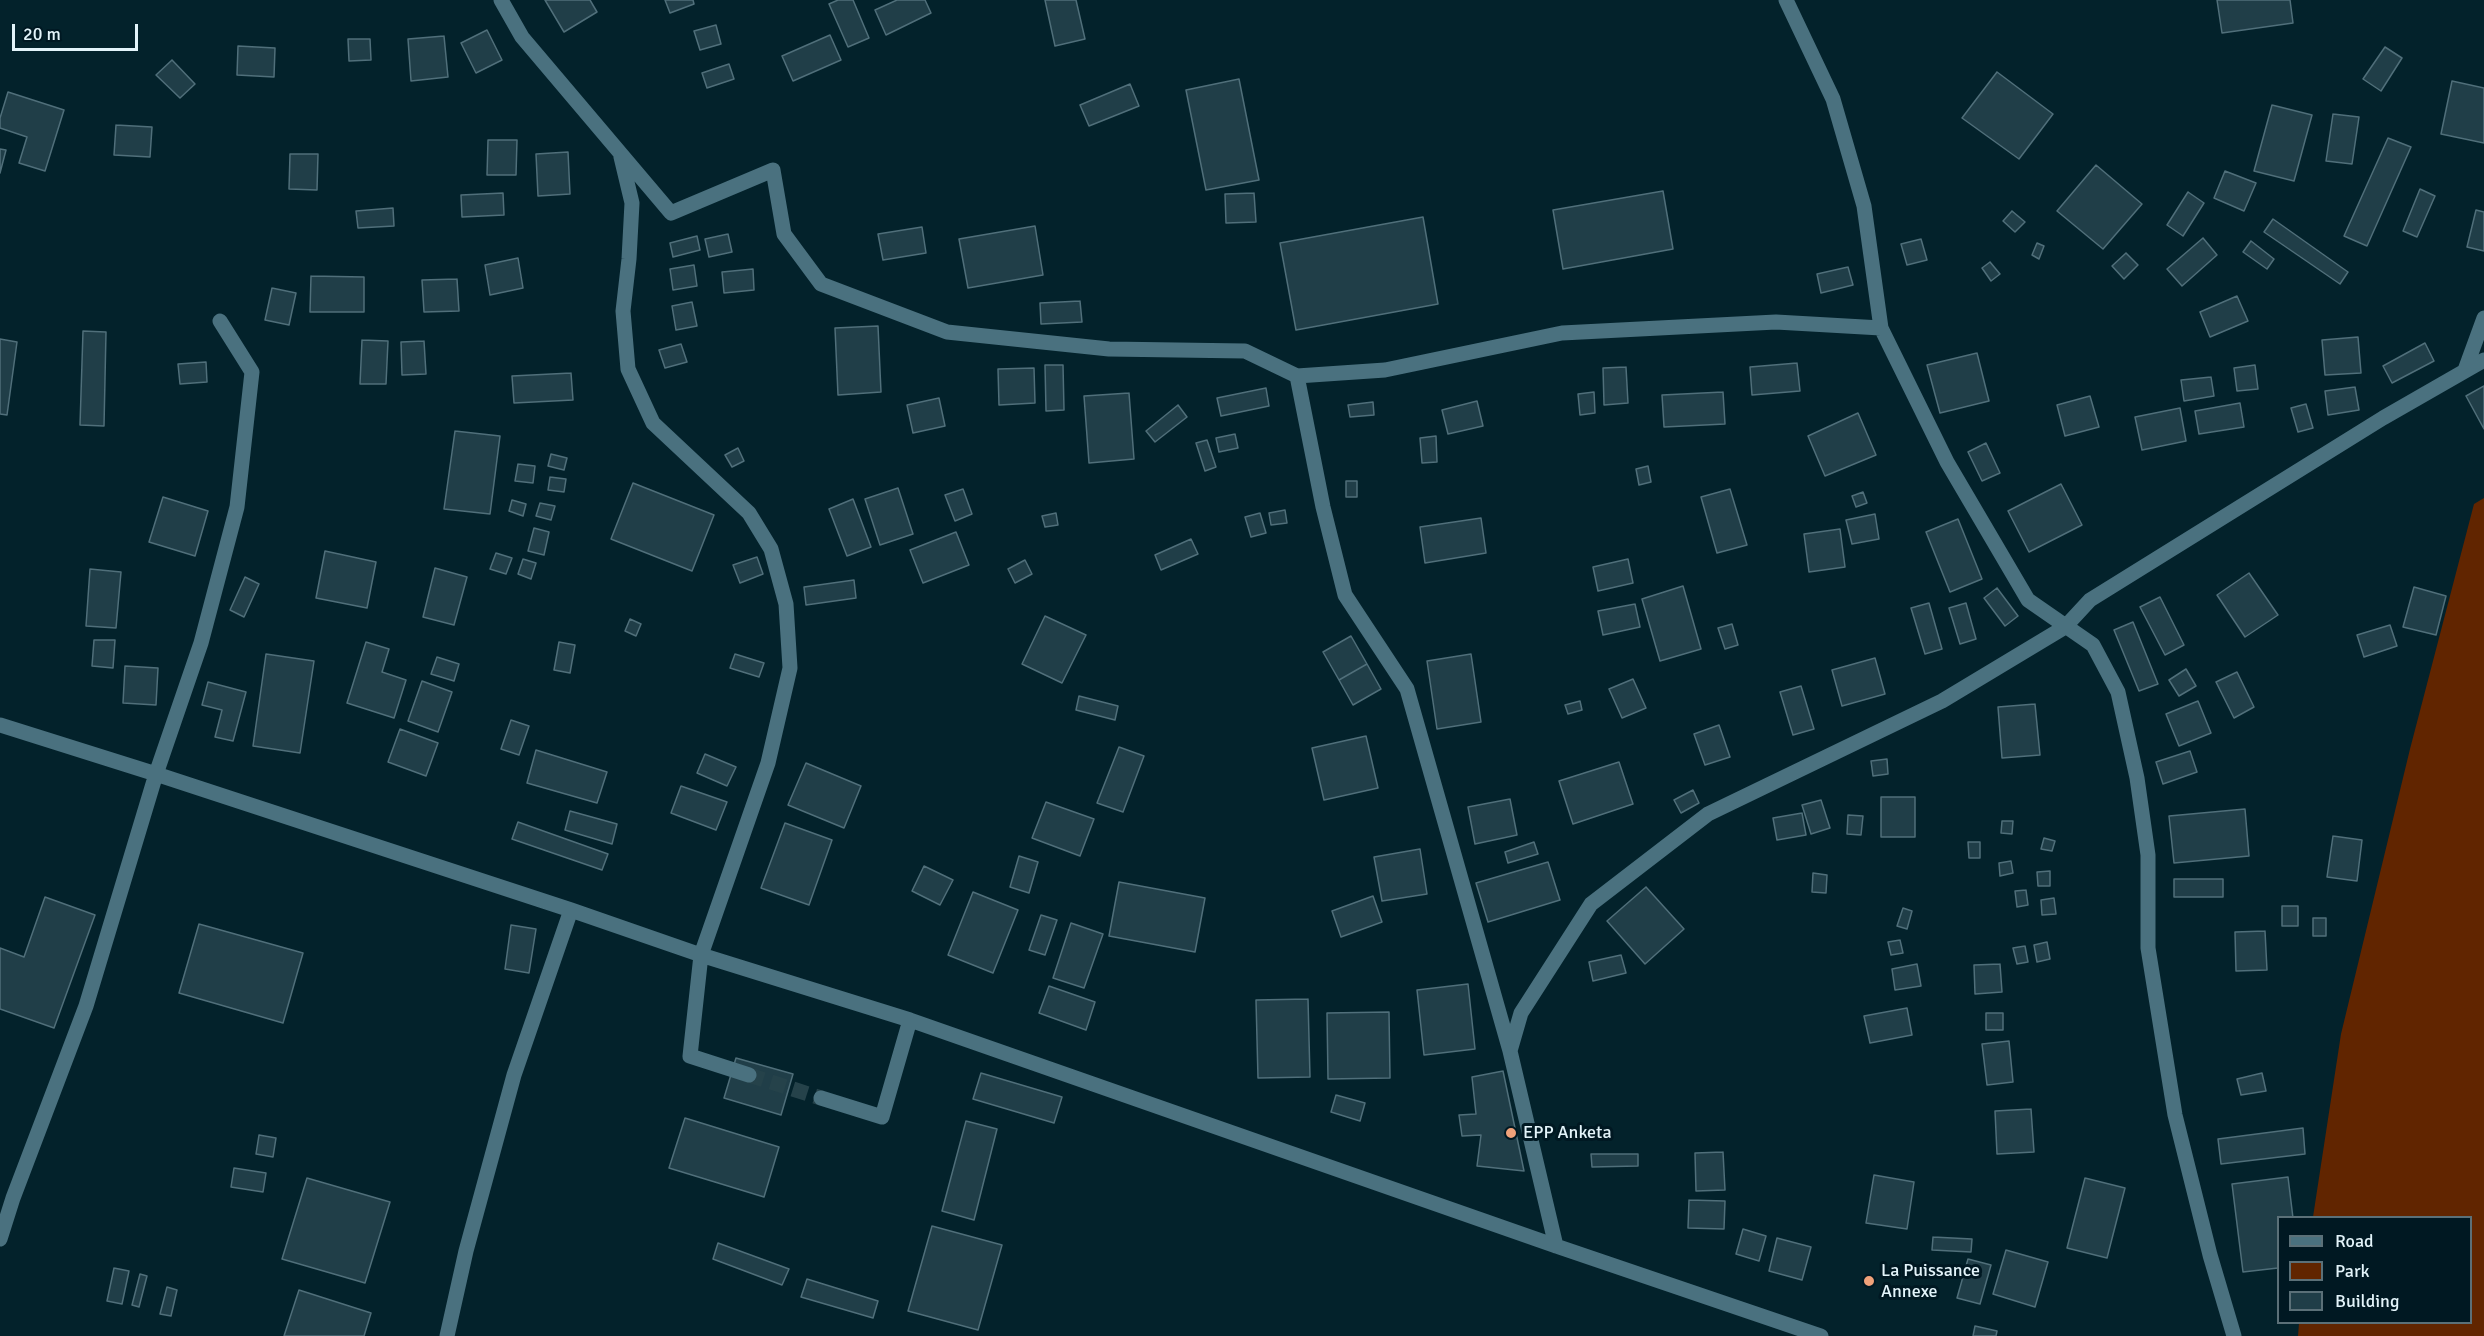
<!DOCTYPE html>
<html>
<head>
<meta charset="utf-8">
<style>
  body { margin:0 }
  #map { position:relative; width:2484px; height:1336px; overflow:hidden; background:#03222b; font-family:Signika,sans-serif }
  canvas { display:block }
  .legend { position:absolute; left:2277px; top:1216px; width:195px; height:108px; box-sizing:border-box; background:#001822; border:2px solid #5b7078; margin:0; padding:8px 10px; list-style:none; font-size:18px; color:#e3f4fa }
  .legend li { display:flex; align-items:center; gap:12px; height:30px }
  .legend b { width:30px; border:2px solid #5b7078 }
  .scale { position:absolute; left:12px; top:24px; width:126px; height:27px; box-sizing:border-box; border:3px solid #e3f4fa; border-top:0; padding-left:8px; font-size:18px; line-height:21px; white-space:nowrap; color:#e3f4fa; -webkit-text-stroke:4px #001822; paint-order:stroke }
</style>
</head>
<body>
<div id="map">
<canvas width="2484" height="1336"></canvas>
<ul class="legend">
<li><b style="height:8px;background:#4a717f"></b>Road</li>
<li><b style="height:16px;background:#612500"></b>Park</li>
<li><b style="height:16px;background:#203e48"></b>Building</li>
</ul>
<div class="scale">20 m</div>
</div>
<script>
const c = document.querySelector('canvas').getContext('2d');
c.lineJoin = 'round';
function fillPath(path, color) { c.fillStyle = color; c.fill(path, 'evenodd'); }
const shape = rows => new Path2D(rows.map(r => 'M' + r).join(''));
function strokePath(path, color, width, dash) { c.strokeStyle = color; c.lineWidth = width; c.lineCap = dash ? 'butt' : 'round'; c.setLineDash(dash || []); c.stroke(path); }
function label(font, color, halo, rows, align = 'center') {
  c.font = font + ' Signika,sans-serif'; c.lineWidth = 6; c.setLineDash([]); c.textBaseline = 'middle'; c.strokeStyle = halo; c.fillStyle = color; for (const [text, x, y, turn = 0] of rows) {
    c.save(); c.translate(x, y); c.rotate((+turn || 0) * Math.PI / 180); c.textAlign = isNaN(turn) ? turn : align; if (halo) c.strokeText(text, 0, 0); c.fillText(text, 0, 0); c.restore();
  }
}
fillPath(shape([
  [2484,498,2484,1336,2298,1336,2299,1323,2470,1322,2470,1218,2313,1217,2341,1034,2410,749,2474,504]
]), '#612500');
const building = shape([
  [545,0,590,0,597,12,564,32,545,0],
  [665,0,693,0,694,4,670,13,665,0],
  [838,0,853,0,869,38,848,47,829,4,838,0],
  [897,0,925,0,931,13,886,35,875,10,897,0],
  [1045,0,1076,0,1085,39,1055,46,1045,0],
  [2217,0,2290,0,2293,23,2222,33,2217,0],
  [716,25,721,44,700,50,694,31,716,25],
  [487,30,502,60,476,73,461,43,487,30],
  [830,35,841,60,793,81,782,56,830,35],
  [444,36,448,77,411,81,408,39,444,36],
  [348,39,370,39,371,60,349,61,348,39],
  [238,46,275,48,274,77,237,75,238,46],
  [2385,47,2402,58,2381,91,2363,79,2385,47],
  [172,60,195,84,180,98,156,75,172,60],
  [729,64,734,79,707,88,702,73,729,64],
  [1997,72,2053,114,2019,159,1962,118,1997,72],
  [1239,79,1259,180,1206,190,1186,90,1239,79],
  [2452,81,2484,88,2484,143,2441,134,2452,81],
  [1130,84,1139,106,1089,126,1080,105,1130,84],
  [8,92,64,110,45,171,19,163,27,137,0,128,0,118,8,92],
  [2272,105,2312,115,2294,181,2254,171,2272,105],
  [2333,114,2359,117,2352,164,2326,161,2333,114],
  [116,125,152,127,150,157,114,155,116,125],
  [2388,138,2411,147,2367,246,2344,236,2388,138],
  [488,140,517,140,516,175,487,175,488,140],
  [0,149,6,150,0,173,0,149],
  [568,152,570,194,538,196,536,154,568,152],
  [290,154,318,154,317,190,289,189,290,154],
  [2096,165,2142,204,2103,249,2057,211,2096,165],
  [2225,171,2256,183,2244,211,2214,198,2225,171],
  [2420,189,2435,196,2417,237,2403,231,2420,189],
  [1663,191,1673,249,1563,269,1553,210,1663,191],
  [2188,192,2204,203,2183,236,2167,225,2188,192],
  [503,193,504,215,462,217,461,195,503,193],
  [1254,193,1256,222,1226,223,1225,194,1254,193],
  [393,208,394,226,358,228,356,211,393,208],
  [2476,210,2484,212,2484,251,2467,247,2476,210],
  [2012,211,2025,222,2015,232,2003,221,2012,211],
  [1423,217,1438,304,1296,330,1280,243,1423,217],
  [2273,219,2348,272,2340,284,2264,232,2273,219],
  [1035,226,1043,275,968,288,959,239,1035,226],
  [922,227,926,253,883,260,878,234,922,227],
  [728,234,732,252,709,257,705,239,728,234],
  [697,236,700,250,673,257,670,243,697,236],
  [2203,238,2217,255,2182,286,2167,269,2203,238],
  [1921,239,1927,260,1907,265,1901,244,1921,239],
  [2251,241,2274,259,2267,269,2243,252,2251,241],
  [2037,243,2044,246,2039,259,2032,255,2037,243],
  [2126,253,2138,265,2124,279,2112,266,2126,253],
  [518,258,523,288,490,295,485,265,518,258],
  [1990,262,2000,274,1991,281,1982,268,1990,262],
  [694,265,697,286,673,290,670,269,694,265],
  [1848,267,1853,285,1821,293,1817,274,1848,267],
  [753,269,754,290,724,293,722,272,753,269],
  [311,276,364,277,364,312,310,312,311,276],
  [457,279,459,311,424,312,422,280,457,279],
  [272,288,296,293,289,325,265,320,272,288],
  [2237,296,2248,321,2210,337,2200,312,2237,296],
  [1080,301,1082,322,1041,324,1040,303,1080,301],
  [692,302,697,326,676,330,672,306,692,302],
  [878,326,881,392,838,395,835,328,878,326],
  [83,331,106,332,104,426,80,425,83,331],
  [2358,337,2361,373,2325,375,2322,340,2358,337],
  [0,339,17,342,7,415,0,414,0,339],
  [362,340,388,341,386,384,360,384,362,340],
  [424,341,426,374,402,375,401,342,424,341],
  [2425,343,2434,361,2392,383,2383,366,2425,343],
  [681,344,687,362,665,368,659,350,681,344],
  [1977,353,1989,401,1940,413,1927,365,1977,353],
  [206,362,207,382,180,384,178,364,206,362],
  [1797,363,1800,391,1752,395,1750,367,1797,363],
  [1045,365,1063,365,1064,410,1046,411,1045,365],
  [2255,365,2258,389,2237,391,2234,368,2255,365],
  [1626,367,1628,403,1604,405,1603,368,1626,367],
  [1034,368,1035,403,999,405,998,369,1034,368],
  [571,373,573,400,514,403,512,376,571,373],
  [2211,377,2214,396,2184,401,2181,380,2211,377],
  [2484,386,2484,429,2466,396,2484,386],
  [2355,387,2359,410,2328,415,2325,391,2355,387],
  [1266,388,1269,406,1221,416,1217,398,1266,388],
  [1594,392,1595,413,1580,415,1578,394,1594,392],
  [1723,392,1725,424,1664,427,1662,395,1723,392],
  [1129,393,1134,459,1089,463,1084,396,1129,393],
  [2090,396,2099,427,2065,436,2057,405,2090,396],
  [939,398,945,426,913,433,907,405,939,398],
  [1477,401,1483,426,1448,434,1442,410,1477,401],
  [1373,402,1374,415,1350,417,1348,405,1373,402],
  [2240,403,2244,427,2199,434,2195,411,2240,403],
  [2306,404,2313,428,2298,432,2291,408,2306,404],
  [1178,405,1187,417,1155,442,1146,431,1178,405],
  [2180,408,2186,441,2142,450,2135,417,2180,408],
  [1858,413,1876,455,1825,476,1808,436,1858,413],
  [455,431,500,436,490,514,444,509,455,431],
  [1235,434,1238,448,1219,452,1216,438,1235,434],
  [1436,436,1437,462,1422,463,1420,438,1436,436],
  [1207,440,1216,467,1205,471,1196,443,1207,440],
  [1986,443,2000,473,1982,481,1968,452,1986,443],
  [738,448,744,461,732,467,725,455,738,448],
  [551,454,567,458,564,470,548,466,551,454],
  [518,464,535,466,533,483,515,481,518,464],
  [1648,466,1651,482,1639,485,1636,469,1648,466],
  [550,477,566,479,564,492,548,490,550,477],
  [1346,481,1357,481,1357,497,1346,497,1346,481],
  [633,483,714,515,692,571,611,539,633,483],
  [2061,484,2082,525,2029,552,2008,511,2061,484],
  [898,488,913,534,880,545,865,499,898,488],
  [963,489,972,514,955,521,945,495,963,489],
  [1730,489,1747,545,1717,553,1701,497,1730,489],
  [1863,492,1867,503,1856,507,1852,496,1863,492],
  [163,497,208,511,195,556,149,542,163,497],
  [853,499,871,547,847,556,829,509,853,499],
  [512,500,526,504,523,516,509,511,512,500],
  [540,503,555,506,551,520,536,516,540,503],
  [1285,510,1287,523,1271,525,1269,513,1285,510],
  [1056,513,1058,525,1045,527,1042,516,1056,513],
  [1260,513,1266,533,1251,537,1245,517,1260,513],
  [1875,514,1879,539,1852,544,1846,520,1875,514],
  [1481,518,1486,553,1425,563,1420,527,1481,518],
  [1958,519,1982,579,1950,592,1926,532,1958,519],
  [534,528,549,532,544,555,528,551,534,528],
  [1840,529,1845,567,1809,572,1804,534,1840,529],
  [956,532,969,565,923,583,910,550,956,532],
  [1191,539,1198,554,1161,570,1155,555,1191,539],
  [325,551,376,562,367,608,316,598,325,551],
  [496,553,512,558,506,574,490,569,496,553],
  [757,557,763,574,740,583,733,565,757,557],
  [523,559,536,563,531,579,518,574,523,559],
  [1628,559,1633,583,1598,591,1593,567,1628,559],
  [1025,560,1032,574,1015,583,1008,569,1025,560],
  [435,568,467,577,454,625,423,617,435,568],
  [90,569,121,572,116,628,86,626,90,569],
  [2249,573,2278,615,2245,637,2217,595,2249,573],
  [245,577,259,584,244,617,230,610,245,577],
  [854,580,856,598,806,605,804,587,854,580],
  [1683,586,1701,649,1660,661,1642,599,1683,586],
  [2414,587,2446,596,2436,635,2403,627,2414,587],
  [1997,588,2018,616,2005,626,1984,598,1997,588],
  [2160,597,2184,645,2165,655,2140,607,2160,597],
  [1929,603,1942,649,1925,654,1911,608,1929,603],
  [1966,603,1976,639,1960,644,1949,608,1966,603],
  [1635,604,1640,627,1603,635,1598,611,1635,604],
  [1045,616,1086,635,1062,683,1022,664,1045,616],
  [630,619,641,624,636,636,625,631,630,619],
  [2133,622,2158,684,2139,691,2114,630,2133,622],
  [1732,624,1738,645,1725,649,1718,628,1732,624],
  [2390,625,2397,646,2364,657,2357,635,2390,625],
  [1351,636,1367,664,1339,680,1323,652,1351,636],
  [94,640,115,640,113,668,92,666,94,640],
  [366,642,389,649,382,672,406,680,394,718,347,703,366,642],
  [559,642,575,645,570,673,554,670,559,642],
  [266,654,314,661,300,753,253,746,266,654],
  [735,654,764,663,759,677,730,668,735,654],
  [1471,654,1481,722,1437,729,1427,661,1471,654],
  [437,657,459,664,454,681,431,674,437,657],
  [1875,658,1885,694,1842,706,1832,670,1875,658],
  [1367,664,1381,689,1353,705,1339,680,1367,664],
  [125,666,158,668,156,705,123,703,125,666],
  [2186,669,2196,686,2179,696,2169,680,2186,669],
  [2237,672,2254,707,2234,718,2216,682,2237,672],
  [1633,679,1646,708,1622,718,1609,689,1633,679],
  [422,681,452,692,438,732,408,721,422,681],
  [208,682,246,692,233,741,215,737,222,710,202,705,208,682],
  [1801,686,1814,729,1793,735,1780,692,1801,686],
  [1079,696,1118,706,1115,720,1076,710,1079,696],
  [1580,701,1582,710,1568,714,1565,705,1580,701],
  [2198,701,2211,733,2179,746,2166,714,2198,701],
  [2035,704,2040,755,2002,758,1998,707,2035,704],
  [511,720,529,726,519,755,501,749,511,720],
  [1719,725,1730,757,1705,765,1694,734,1719,725],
  [400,729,438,743,426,776,388,762,400,729],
  [1366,736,1378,788,1324,800,1312,748,1366,736],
  [1119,747,1144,756,1123,812,1097,803,1119,747],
  [536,750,607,772,597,803,527,783,536,750],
  [2190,751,2197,772,2163,784,2156,762,2190,751],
  [705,754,736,767,727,786,697,773,705,754],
  [1887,759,1888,774,1873,776,1871,761,1887,759],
  [1619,762,1633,804,1573,824,1559,781,1619,762],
  [806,763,861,786,844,828,788,805,806,763],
  [681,786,727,802,716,830,671,813,681,786],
  [1693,790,1699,803,1681,813,1674,800,1693,790],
  [1881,797,1915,797,1915,837,1881,837,1881,797],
  [1510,799,1517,835,1475,844,1468,807,1510,799],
  [1821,800,1830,828,1811,834,1802,805,1821,800],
  [1046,802,1094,819,1080,856,1032,838,1046,802],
  [2245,809,2249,856,2174,863,2169,816,2245,809],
  [570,811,617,824,612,844,565,830,570,811],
  [1802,813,1806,835,1777,840,1773,818,1802,813],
  [1848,815,1863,816,1861,835,1847,834,1848,815],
  [2002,821,2013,821,2012,834,2001,833,2002,821],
  [518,822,608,854,602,870,512,839,518,822],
  [785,823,832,840,809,905,761,888,785,823],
  [2333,836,2362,840,2357,881,2327,877,2333,836],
  [2044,838,2055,841,2052,851,2041,849,2044,838],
  [1534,842,1538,854,1508,863,1505,852,1534,842],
  [1968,842,1980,842,1980,858,1969,858,1968,842],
  [1420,849,1427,894,1382,901,1374,857,1420,849],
  [1019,856,1038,862,1029,893,1010,887,1019,856],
  [2011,861,2013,873,2000,876,1999,863,2011,861],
  [1548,862,1560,900,1488,922,1476,883,1548,862],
  [924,866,953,880,940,905,912,891,924,866],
  [2050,871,2050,886,2038,886,2037,872,2050,871],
  [1813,873,1827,875,1826,893,1812,892,1813,873],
  [2174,879,2223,879,2223,897,2174,897,2174,879],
  [1119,882,1205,898,1195,952,1109,936,1119,882],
  [1646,887,1684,929,1645,964,1607,921,1646,887],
  [2026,890,2028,905,2017,907,2015,891,2026,890],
  [973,892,1018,910,993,973,948,955,973,892],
  [1373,896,1382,922,1341,937,1332,911,1373,896],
  [45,897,95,915,54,1028,0,1009,0,948,24,957,45,897],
  [2054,898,2056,914,2042,915,2041,900,2054,898],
  [2282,906,2298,906,2298,926,2282,926,2282,906],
  [1903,908,1912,911,1907,929,1897,926,1903,908],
  [1041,915,1057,920,1045,955,1029,950,1041,915],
  [2313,918,2326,918,2326,936,2313,936,2313,918],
  [1071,923,1103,934,1084,988,1053,978,1071,923],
  [199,924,303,953,283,1023,179,993,199,924],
  [511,925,536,929,529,973,505,969,511,925],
  [2265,931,2267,970,2236,971,2235,932,2265,931],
  [1900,940,1903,953,1891,955,1888,942,1900,940],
  [2047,942,2050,959,2037,962,2034,945,2047,942],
  [2025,946,2028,962,2017,964,2013,948,2025,946],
  [1621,955,1626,973,1593,981,1589,962,1621,955],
  [1917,964,1921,986,1895,990,1892,969,1917,964],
  [2000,964,2002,992,1975,994,1974,965,2000,964],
  [1468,984,1475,1049,1424,1055,1417,990,1468,984],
  [1049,986,1095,1002,1086,1030,1039,1013,1049,986],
  [1308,999,1310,1077,1258,1078,1256,1000,1308,999],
  [1907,1008,1912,1035,1870,1043,1864,1016,1907,1008],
  [1389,1012,1390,1078,1328,1079,1327,1013,1389,1012],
  [1986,1013,2003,1013,2003,1030,1986,1030,1986,1013],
  [2009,1041,2013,1082,1987,1085,1982,1044,2009,1041],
  [736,1058,793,1074,781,1115,724,1098,736,1058],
  [1503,1071,1524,1171,1477,1166,1481,1135,1462,1136,1459,1115,1476,1114,1472,1077,1503,1071],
  [981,1073,1062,1097,1054,1123,973,1099,981,1073],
  [2262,1073,2266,1091,2241,1095,2237,1079,2262,1073],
  [1336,1095,1365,1103,1360,1121,1331,1112,1336,1095],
  [2031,1109,2034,1152,1997,1154,1995,1111,2031,1109],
  [685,1118,779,1147,764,1197,669,1168,685,1118],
  [966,1121,997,1129,974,1220,942,1211,966,1121],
  [2303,1128,2305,1154,2221,1164,2218,1139,2303,1128],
  [259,1135,276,1138,273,1157,256,1154,259,1135],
  [1723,1152,1725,1190,1696,1191,1695,1153,1723,1152],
  [1591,1154,1638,1154,1638,1166,1592,1167,1591,1154],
  [234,1168,266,1173,263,1192,231,1187,234,1168],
  [1874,1175,1914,1182,1907,1229,1866,1223,1874,1175],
  [2288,1177,2293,1218,2278,1218,2278,1268,2243,1272,2232,1184,2288,1177],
  [307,1178,390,1202,365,1283,282,1259,307,1178],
  [2085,1178,2125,1188,2107,1258,2067,1248,2085,1178],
  [1689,1200,1725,1201,1724,1229,1688,1228,1689,1200],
  [932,1226,1002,1245,978,1330,908,1311,932,1226],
  [1743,1229,1766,1236,1759,1261,1736,1254,1743,1229],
  [1933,1237,1972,1239,1971,1252,1932,1250,1933,1237],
  [1777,1238,1811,1247,1802,1280,1769,1271,1777,1238],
  [718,1243,789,1269,782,1285,713,1259,718,1243],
  [2006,1250,2048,1262,2035,1307,1993,1294,2006,1250],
  [1968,1259,1991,1265,1980,1304,1957,1298,1968,1259],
  [114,1268,129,1271,122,1304,107,1301,114,1268],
  [140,1274,147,1276,139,1307,132,1305,140,1274],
  [807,1279,878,1301,873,1318,801,1297,807,1279],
  [167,1287,177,1290,171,1316,160,1314,167,1287],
  [299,1290,371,1313,364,1336,284,1336,299,1290],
  [1975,1326,1997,1331,1996,1336,1973,1336,1975,1326]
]);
fillPath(building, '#203e48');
strokePath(building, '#506f7a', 1.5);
strokePath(shape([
  [749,1075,821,1098]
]), '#25424a', 15, [15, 8]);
strokePath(shape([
  [501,0,522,37,671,213,773,170,784,234,821,284,947,332,1109,349,1245,351,1297,376,1385,370,1562,333,1776,322,1881,328,1864,206,1833,99,1786,0],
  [621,157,632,203,629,259,623,311,628,369,653,423,749,513,771,549,786,604,790,668,768,763,701,955,690,1056,749,1075],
  [1881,328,1947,462,2028,600,2093,645,2118,692,2137,778,2148,855,2148,948,2175,1115,2210,1255,2234,1336],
  [2465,370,2484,318],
  [1297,376,1323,507,1345,595,1407,689,1510,1051,1556,1246],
  [0,725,156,774,571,910,701,955,910,1020,1556,1246,1821,1336],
  [1510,1051,1521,1013,1591,904,1708,814,1942,701,2065,627,2090,600,2383,418,2484,360],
  [821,1098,882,1117,910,1020],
  [0,1239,13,1198,86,1006,156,774,201,643,237,507,252,372,220,321],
  [447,1336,466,1251,514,1075,571,910]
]), '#4a717f', 15);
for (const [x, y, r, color] of [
  [1511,1133,6,"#f0a27a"],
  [1869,1281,6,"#f0a27a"]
]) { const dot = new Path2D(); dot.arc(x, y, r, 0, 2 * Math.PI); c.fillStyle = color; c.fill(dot); strokePath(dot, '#001822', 2); }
label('18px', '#e3f4fa', '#001822', [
  ["EPP Anketa",1523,1133],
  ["La Puissance",1881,1271],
  ["Annexe",1881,1292]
], 'left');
</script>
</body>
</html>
